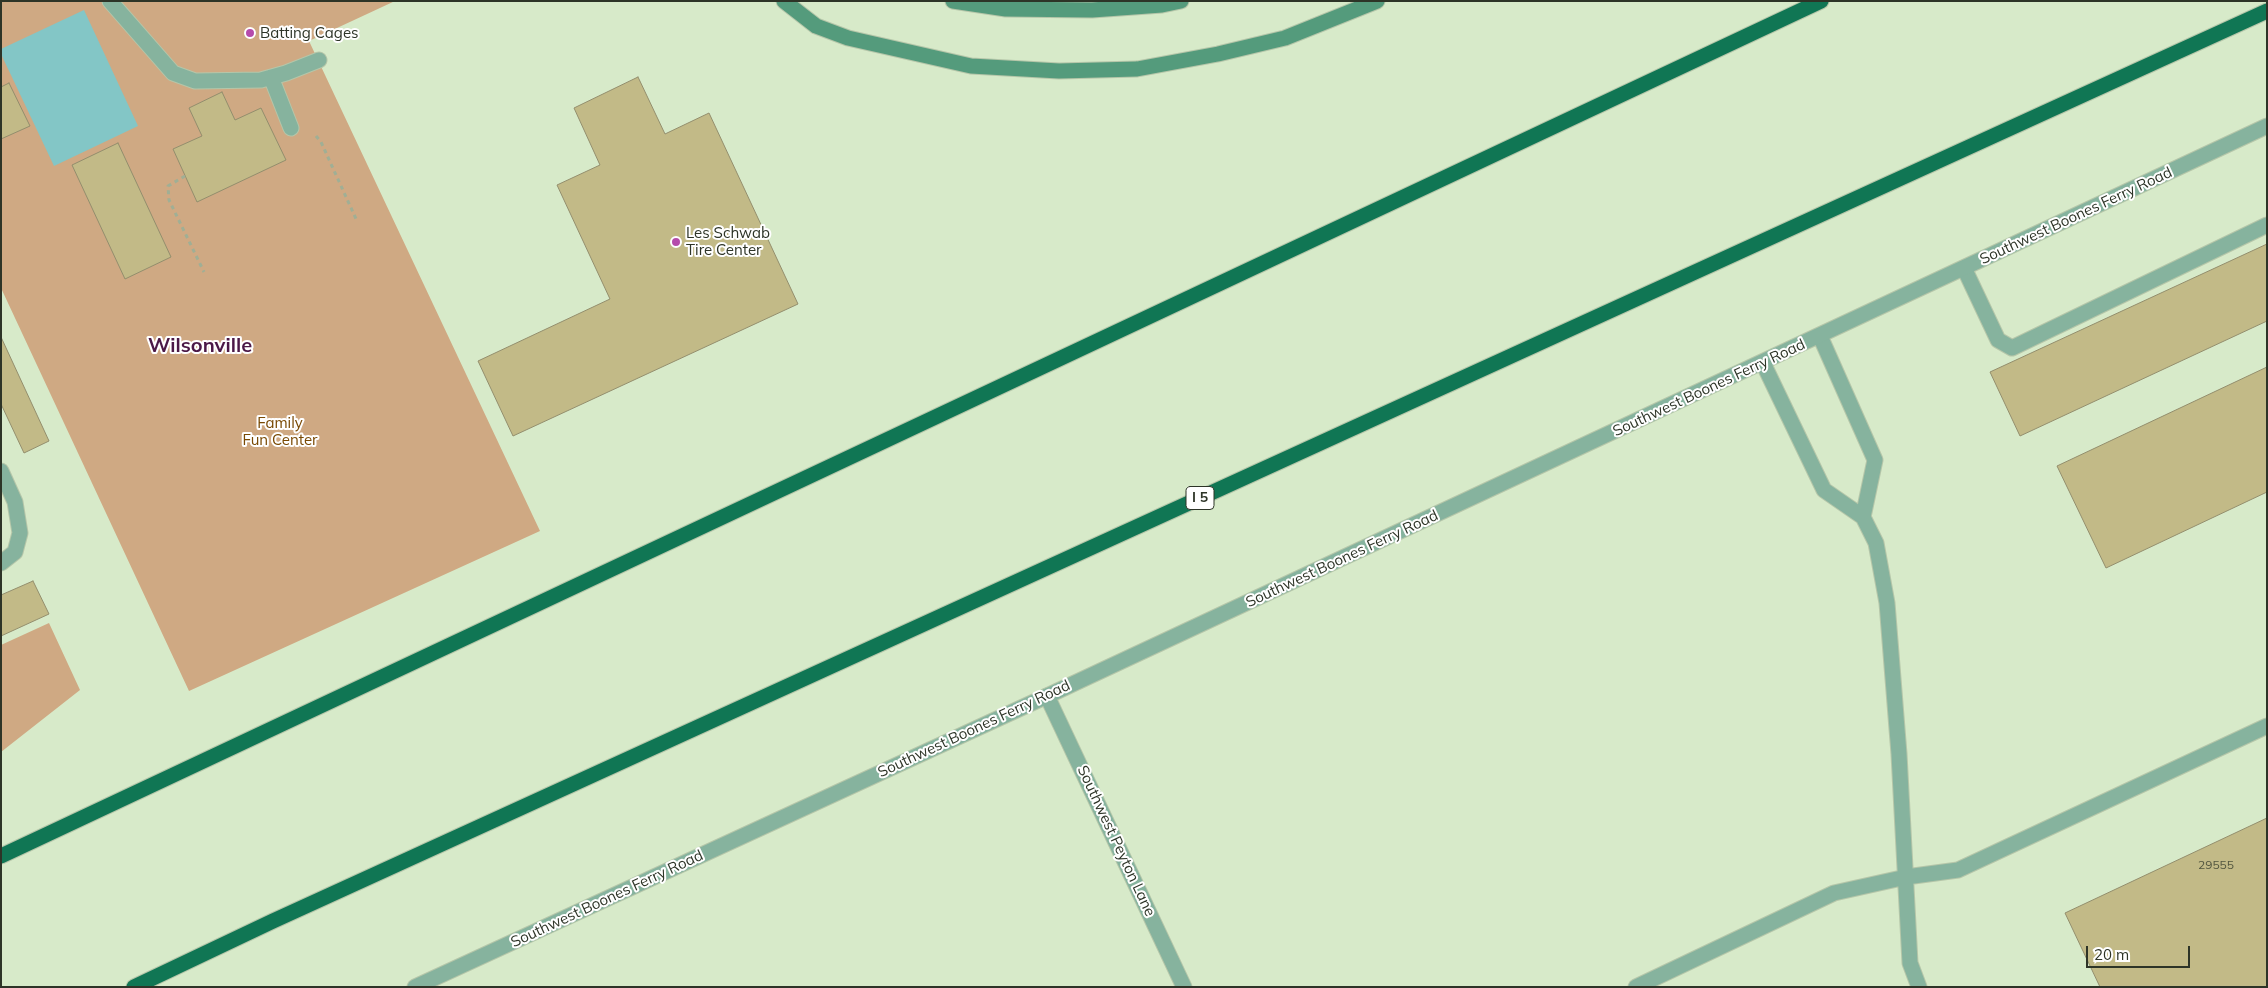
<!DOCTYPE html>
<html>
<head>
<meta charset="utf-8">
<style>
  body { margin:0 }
  #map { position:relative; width:2268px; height:988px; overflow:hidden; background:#d7eac9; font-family:Mulish,sans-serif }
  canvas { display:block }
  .frame { position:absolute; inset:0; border:2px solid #2d3427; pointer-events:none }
  .scale { position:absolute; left:2086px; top:946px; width:104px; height:22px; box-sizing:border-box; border:2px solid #2d3427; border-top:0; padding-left:6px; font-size:15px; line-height:18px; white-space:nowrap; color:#2d3427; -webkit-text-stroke:4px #fff; paint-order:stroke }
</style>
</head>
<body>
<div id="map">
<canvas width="2268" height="988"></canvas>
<div class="frame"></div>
<div class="scale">20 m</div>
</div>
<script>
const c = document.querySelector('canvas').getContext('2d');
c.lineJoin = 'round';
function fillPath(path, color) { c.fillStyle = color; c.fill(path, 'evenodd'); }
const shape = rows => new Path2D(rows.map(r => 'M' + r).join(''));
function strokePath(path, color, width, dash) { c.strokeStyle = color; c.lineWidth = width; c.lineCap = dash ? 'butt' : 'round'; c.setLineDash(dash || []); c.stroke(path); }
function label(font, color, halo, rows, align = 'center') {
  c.font = font + ' Mulish,sans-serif'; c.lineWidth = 4; c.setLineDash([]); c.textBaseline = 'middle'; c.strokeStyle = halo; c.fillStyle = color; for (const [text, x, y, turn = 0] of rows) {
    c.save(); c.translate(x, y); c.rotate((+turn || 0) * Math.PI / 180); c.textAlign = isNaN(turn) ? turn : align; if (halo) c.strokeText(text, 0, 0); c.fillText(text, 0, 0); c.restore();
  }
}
fillPath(shape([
  [1,1,395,1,309,41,540,531,189,691,1,288],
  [49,623,80,690,1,752,1,645]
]), '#cfa983');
fillPath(shape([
  [84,10,138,126,54,166,1,54,1,49]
]), '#83c6c6');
const building = shape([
  [638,77,665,134,709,113,798,304,513,436,478,361,610,299,557,185,600,165,574,108,638,77],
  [9,83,30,126,1,139,1,87,9,83],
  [222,92,235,120,261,108,286,160,197,202,173,149,202,136,189,108,222,92],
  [118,143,171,257,125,279,72,165,118,143],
  [2267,244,2267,321,2020,436,1990,372,2267,244],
  [1,337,49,441,24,453,1,404,1,337],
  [2267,367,2267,492,2106,568,2057,466,2267,367],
  [33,581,49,614,1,636,1,595,33,581],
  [2267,818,2267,987,2100,987,2065,913,2267,818]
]);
fillPath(building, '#c2ba87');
strokePath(building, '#938e6d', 1);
const service = shape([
  [1964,268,1998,340,2012,348,2267,225],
  [1820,336,1875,460,1863,517],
  [1763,363,1824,490,1863,517,1876,543,1887,603,1899,754,1910,963,1919,987],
  [1,471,15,502,20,533,15,552,1,563],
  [1636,987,1834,893,1906,877,1958,870,2267,726]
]);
const pedestrian = shape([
  [110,1,173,73,195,81,261,80,286,73,319,60],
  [271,77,291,128]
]);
const minor = shape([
  [1047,696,1184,987]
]);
const tertiary = shape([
  [415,987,1047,696,2267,126]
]);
const secondary = shape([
  [784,1,816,26,848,38,971,66,1059,71,1137,69,1218,54,1285,38,1377,1],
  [953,1,1006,9,1092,10,1162,5,1181,1]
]);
const motorway = shape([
  [1,856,1821,1],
  [134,987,273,921,2267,11]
]);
strokePath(service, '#b5c6a9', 17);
strokePath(pedestrian, '#b5c6a9', 17);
strokePath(minor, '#b5c6a9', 17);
strokePath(tertiary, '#b5c6a9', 17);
strokePath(secondary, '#b5c6a9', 17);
strokePath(motorway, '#b5c6a9', 17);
strokePath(shape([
  [316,136,321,142,357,221],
  [185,176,168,186,169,200,204,272]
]), '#a0af95', 3, [4, 4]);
strokePath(service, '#86b39e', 15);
strokePath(pedestrian, '#86b39e', 15);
strokePath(minor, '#86b39e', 15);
strokePath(tertiary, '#86b39e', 15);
strokePath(secondary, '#549b7c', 15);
strokePath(motorway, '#107654', 15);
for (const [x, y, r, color] of [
  [250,33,5,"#b54bac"],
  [676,242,5,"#b54bac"]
]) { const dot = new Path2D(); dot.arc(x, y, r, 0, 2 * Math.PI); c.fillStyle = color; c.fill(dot); strokePath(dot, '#fff', 2); }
label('12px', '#52563f', null, [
  ["29555",2216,865]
]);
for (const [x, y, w] of [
  [1200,498,28]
]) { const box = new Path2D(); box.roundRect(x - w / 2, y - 11.5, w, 23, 4); c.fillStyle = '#fff'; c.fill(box); strokePath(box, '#2d3427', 1); }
label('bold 14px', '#2d3427', null, [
  ["I 5",1200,498]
]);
label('15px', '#2d3427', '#fff', [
  ["Batting Cages",260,33],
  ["Les Schwab",686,233],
  ["Tire Center",686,250]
], 'left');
label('15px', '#2d3427', '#fff', [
  ["Southwest Boones Ferry Road",2076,216,-25],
  ["Southwest Boones Ferry Road",1709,388,-25],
  ["Southwest Boones Ferry Road",1342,559,-25],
  ["Southwest Boones Ferry Road",974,729,-25],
  ["Southwest Peyton Lane",1116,841,65],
  ["Southwest Boones Ferry Road",607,899,-25]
]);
label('15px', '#794903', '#fff', [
  ["Family",280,423],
  ["Fun Center",280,440]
]);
label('bold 20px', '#4b1847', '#fff', [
  ["Wilsonville",200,346]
]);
</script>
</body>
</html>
